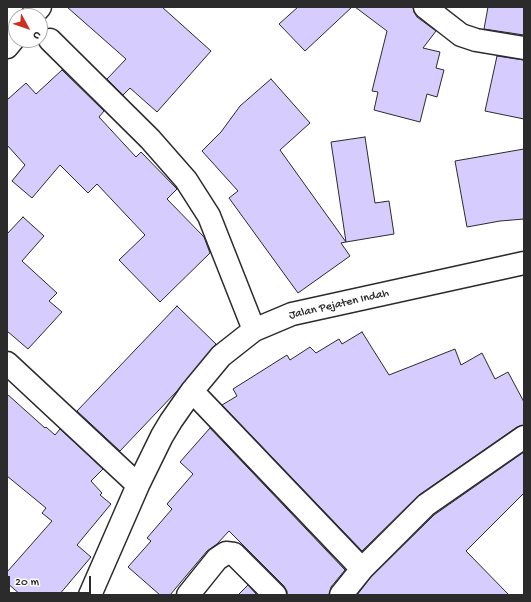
<!DOCTYPE html>
<html>
<head>
<meta charset="utf-8">
<style>
  body { margin:0 }
  #map { position:relative; width:531px; height:602px; overflow:hidden; background:#fff; font-family:"Gochi Hand",sans-serif }
  canvas { display:block }
  .frame { position:absolute; inset:0; border:8px solid #2b2b2b; pointer-events:none }
  .north { position:absolute; left:8px; top:8px; width:40px; height:40px; box-sizing:border-box; background:#fff; border:1px solid #aaa; border-radius:50%; rotate:130deg; font-size:11px; font-weight:700; line-height:16px; text-align:center; color:#2b2b2b }
  .north::after { content:''; display:block; margin:auto; width:14px; height:18px; background:#c8321e; clip-path:polygon(50% 0,100% 100%,50% 72%,0 100%) }
  .scale { position:absolute; left:8px; top:576px; width:83px; height:18px; box-sizing:border-box; border:2px solid #2b2b2b; border-top:0; padding-left:5px; font-size:12px; line-height:14px; white-space:nowrap; color:#2b2b2b; -webkit-text-stroke:3px #fff; paint-order:stroke }
</style>
</head>
<body>
<div id="map">
<canvas width="531" height="602"></canvas>
<div class="frame"></div>
<div class="north">U</div>
<div class="scale">20 m</div>
</div>
<script>
const c = document.querySelector('canvas').getContext('2d');
c.lineJoin = 'round';
function fillPath(path, color) { c.fillStyle = color; c.fill(path, 'evenodd'); }
const shape = rows => new Path2D(rows.map(r => 'M' + r).join(''));
function strokePath(path, color, width, dash) { c.strokeStyle = color; c.lineWidth = width; c.lineCap = dash ? 'butt' : 'round'; c.setLineDash(dash || []); c.stroke(path); }
function label(font, color, halo, rows, align = 'center') {
  c.font = font + ' "Gochi Hand",sans-serif'; c.lineWidth = 3.5; c.setLineDash([]); c.textBaseline = 'middle'; c.strokeStyle = halo; c.fillStyle = color; for (const [text, x, y, turn = 0] of rows) {
    c.save(); c.translate(x, y); c.rotate((+turn || 0) * Math.PI / 180); c.textAlign = isNaN(turn) ? turn : align; if (halo) c.strokeText(text, 0, 0); c.fillText(text, 0, 0); c.restore();
  }
}
const building = shape([
  [67,7,162,7,211,51,157,112,130,88,123,95,107,79,126,59,67,7],
  [298,7,352,7,305,51,279,24,298,7],
  [355,7,413,7,414,12,417,17,436,31,423,48,440,52,436,68,444,70,437,97,427,94,420,122,374,110,378,92,372,91,387,31,355,7],
  [488,7,524,7,524,35,484,29,488,7],
  [497,56,524,60,524,119,485,111,497,56],
  [62,70,104,111,99,117,136,157,141,152,177,189,167,199,204,237,210,253,160,302,119,260,145,235,97,184,88,193,60,165,32,198,12,181,25,165,7,145,7,100,26,83,36,94,62,70],
  [271,79,310,123,280,150,346,242,341,243,350,256,298,293,229,198,238,191,202,151,221,132,240,106,271,79],
  [365,137,375,203,389,201,394,234,346,242,331,142,365,137],
  [524,149,524,219,500,221,467,227,455,161,524,149],
  [23,217,44,236,22,261,57,293,49,301,62,312,28,349,7,331,7,234,23,217],
  [177,306,216,344,177,391,120,451,77,411,177,306],
  [362,332,389,375,455,349,461,365,482,353,495,379,508,372,524,402,524,425,517,427,419,495,362,551,222,405,237,396,233,389,287,355,290,360,310,347,316,353,339,339,342,344,362,332],
  [7,394,45,428,46,427,55,435,60,429,103,469,91,481,102,493,100,495,111,504,77,545,91,557,59,595,21,595,7,583,7,572,52,521,42,513,46,508,7,476,7,394],
  [210,428,345,570,331,587,329,595,287,595,287,591,284,586,229,531,217,544,207,551,170,595,160,595,128,567,151,541,147,538,172,509,167,504,193,474,180,462,210,428],
  [524,452,524,493,466,551,509,595,357,595,371,577,434,515,524,452],
  [248,585,257,595,238,595,248,585]
]);
fillPath(building, '#d6ccfe');
strokePath(building, '#2b2b2b', 1);
const street = shape([
  [425,7,461,35,476,40,524,48],
  [32,16,40,7],
  [50,40,150,139,186,180,209,216,254,330],
  [7,47,16,36],
  [7,363,138,485],
  [192,391,362,569],
  [90,595,138,485,162,436,171,421,192,391,221,356,254,330,292,314,524,263],
  [188,595,217,559,226,553,234,554,275,595],
  [341,595,362,569,426,505,524,437]
]);
strokePath(street, '#2b2b2b', 25);
strokePath(street, '#fff', 22);
label('12px', '#2b2b2b', '#fff', [
  ["Jalan Pejaten Indah",339,305,-13]
]);
</script>
</body>
</html>
